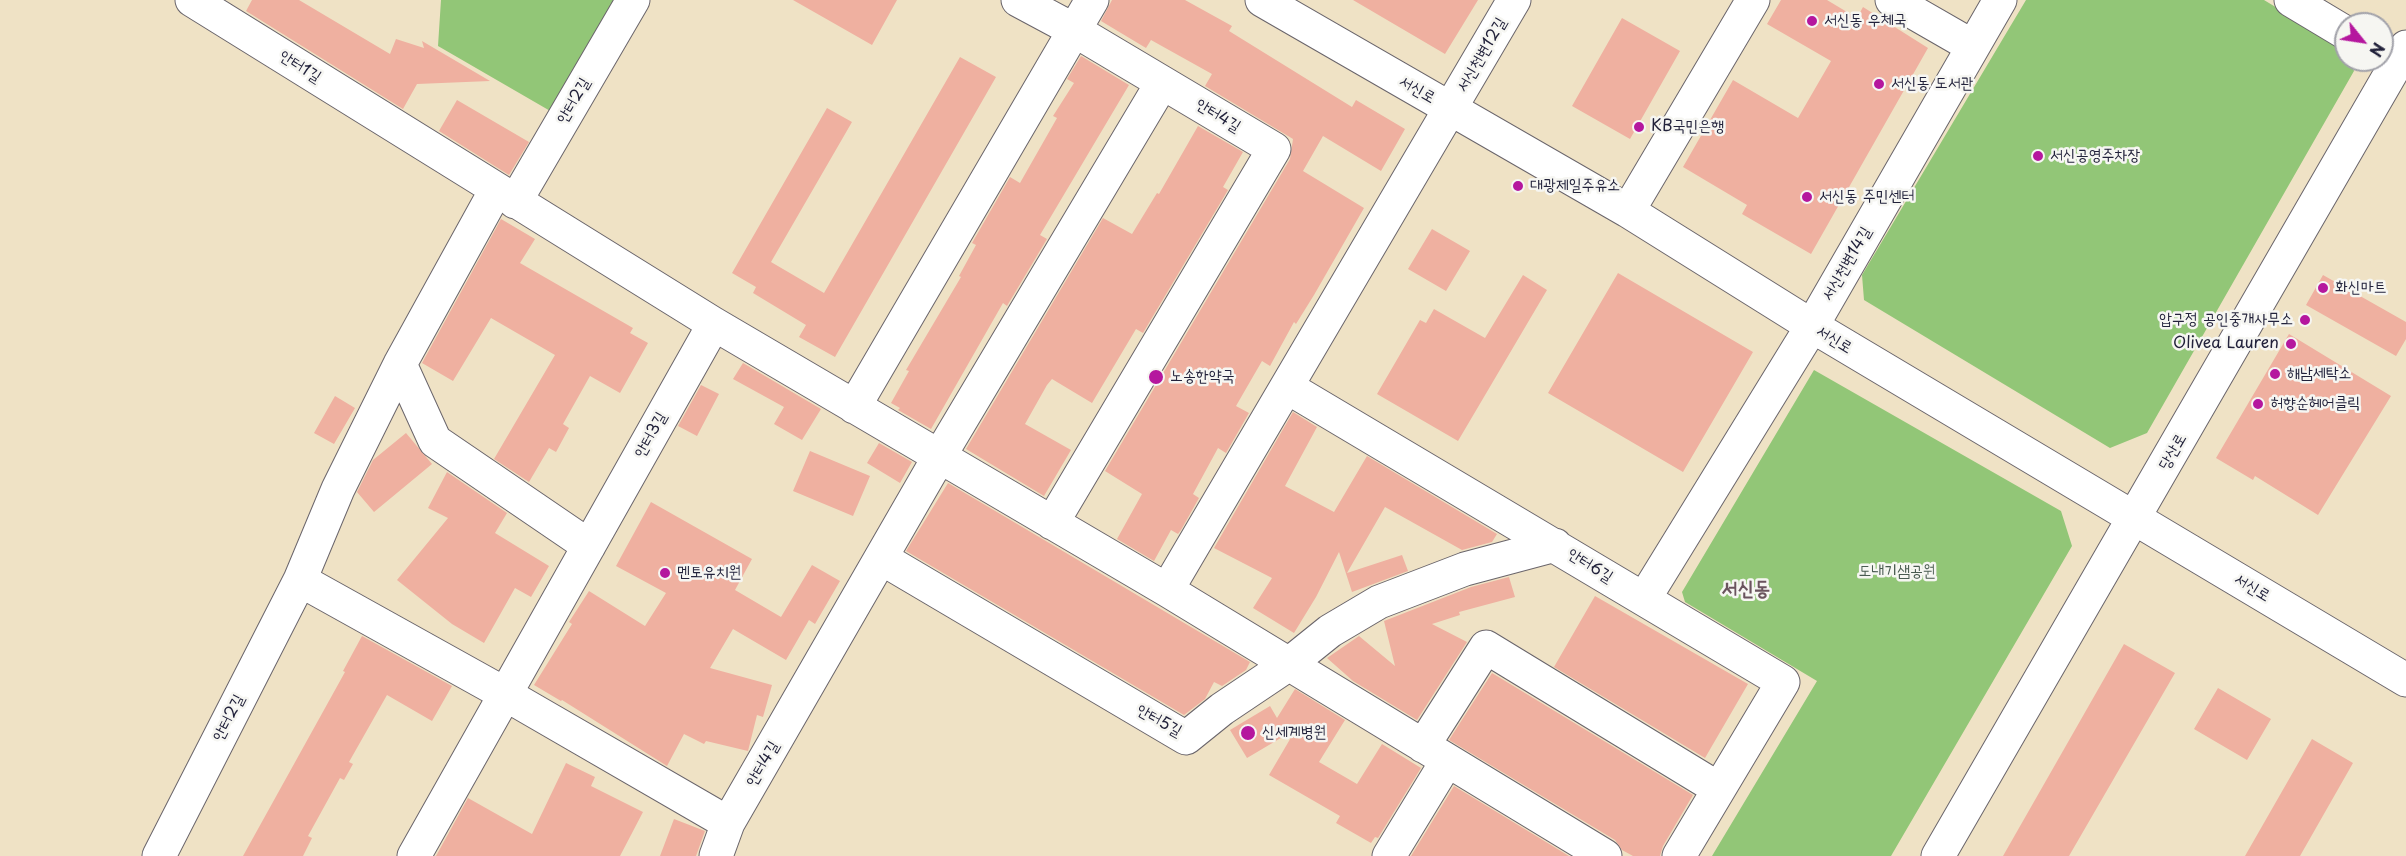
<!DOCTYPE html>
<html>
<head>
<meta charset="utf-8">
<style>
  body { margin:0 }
  #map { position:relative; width:2406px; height:856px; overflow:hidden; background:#efe2c5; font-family:"Playpen Sans",sans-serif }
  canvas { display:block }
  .north { position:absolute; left:2334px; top:12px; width:60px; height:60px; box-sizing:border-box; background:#f6f6f2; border:2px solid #a1a1a9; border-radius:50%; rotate:120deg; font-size:16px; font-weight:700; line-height:24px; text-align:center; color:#22223b }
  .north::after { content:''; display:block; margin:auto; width:21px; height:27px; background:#b5179e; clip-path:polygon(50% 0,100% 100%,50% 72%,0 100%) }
</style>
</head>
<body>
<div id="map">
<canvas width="2406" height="856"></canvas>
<div class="north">N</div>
</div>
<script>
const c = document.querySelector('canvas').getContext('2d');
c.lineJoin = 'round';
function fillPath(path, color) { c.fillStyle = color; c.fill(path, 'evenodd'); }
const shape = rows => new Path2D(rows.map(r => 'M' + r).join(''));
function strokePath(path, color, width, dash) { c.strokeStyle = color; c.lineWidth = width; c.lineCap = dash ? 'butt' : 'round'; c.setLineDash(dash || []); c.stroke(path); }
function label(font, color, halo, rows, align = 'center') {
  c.font = font + ' "Playpen Sans","Poor Story",sans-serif'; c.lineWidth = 5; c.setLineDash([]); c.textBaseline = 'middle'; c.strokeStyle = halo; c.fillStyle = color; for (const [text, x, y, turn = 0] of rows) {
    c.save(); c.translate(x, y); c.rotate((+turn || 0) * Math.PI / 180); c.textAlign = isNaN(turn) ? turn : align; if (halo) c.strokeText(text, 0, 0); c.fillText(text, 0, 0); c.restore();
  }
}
fillPath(shape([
  [441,0,620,0,552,112,438,46],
  [2026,0,2264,0,2345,49,2346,60,2350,60,2354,71,2147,433,2110,448,1864,300,1862,275],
  [1814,370,2061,511,2072,546,1891,856,1712,856,1817,681,1685,602,1682,592]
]), '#92c677');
fillPath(shape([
  [252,0,299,0,390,54,396,39,424,48,422,41,490,81,417,84,403,109,246,11],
  [793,0,897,0,872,45],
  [1112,0,1185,0,1232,26,1229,31,1352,107,1356,100,1405,129,1381,171,1323,136,1303,171,1364,208,1314,295,1296,324,1294,322,1270,366,1262,361,1236,406,1249,413,1226,453,1218,448,1193,494,1199,498,1181,530,1178,534,1171,530,1154,561,1117,539,1142,494,1105,471,1290,159,1293,139,1205,86,1212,74,1151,40,1146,48,1101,21],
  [1353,0,1478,0,1445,54],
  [1781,0,1827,0,1857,18,1863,7,1928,48,1811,254,1742,214,1747,205,1683,167,1733,80,1798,118,1831,61,1767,24],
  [1622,18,1680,51,1630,139,1572,106],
  [1081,56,1129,85,1040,235,1047,239,1007,306,1003,303,931,429,898,410,900,408,891,403,909,371,906,370,961,277,959,276,976,245,972,243,1010,177,1020,183,1057,118,1053,116,1074,83,1067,79],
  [960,57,996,77,835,357,799,337,806,325,753,293,756,287,732,273,827,108,852,122,771,262,824,293],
  [457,100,529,142,509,175,439,131],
  [1198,126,1243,152,1223,187,1228,190,1143,333,1136,329,1092,403,1052,379,1047,385,1025,424,1071,450,1044,496,966,449,1103,218,1132,234,1157,193,1159,194],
  [501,219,535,239,520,263,633,328,630,333,648,343,620,393,590,376,563,424,569,428,556,452,549,448,529,482,494,459,555,355,491,318,453,381,422,363],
  [1432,229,1470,251,1446,291,1408,269],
  [1618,273,1753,352,1683,472,1548,393],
  [1523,275,1547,290,1458,441,1377,394,1420,320,1426,323,1434,309,1485,338],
  [2323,275,2406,322,2406,339,2396,356,2306,305],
  [2289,334,2391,396,2318,515,2255,476,2253,480,2216,458],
  [743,363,821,409,802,440,774,424,784,407,733,379],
  [701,385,719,394,697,436,678,426],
  [335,396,355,408,334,444,314,433],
  [1293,412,1317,427,1285,486,1334,512,1367,456,1497,534,1492,542,1462,550,1385,507,1347,573,1402,555,1408,571,1352,592,1339,552,1316,597,1294,633,1253,608,1272,578,1214,548],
  [406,433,432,464,374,512,357,492,373,460],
  [879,443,912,462,900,483,867,463],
  [810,451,870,476,853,516,793,491],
  [447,472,507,513,495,533,549,566,531,597,515,588,484,643,452,624,397,580,448,518,428,508],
  [948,483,1250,662,1246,670,1222,686,1214,682,1205,699,1184,715,906,551],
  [651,502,752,559,735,590,781,617,812,565,840,581,815,624,809,620,786,660,733,629,710,668,772,685,763,717,757,715,748,751,706,741,704,744,684,734,667,766,562,700,561,701,534,685,572,624,569,622,589,591,645,626,666,593,616,566],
  [1509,577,1515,597,1459,612,1460,615,1432,624,1467,642,1417,720,1353,681,1327,658,1359,636,1395,666,1384,621,1471,587],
  [1595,596,1748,684,1705,758,1554,667],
  [362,636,452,686,432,721,387,695,349,762,353,764,344,780,340,778,308,836,312,838,303,856,243,856,345,672,343,671],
  [2124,644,2175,673,2069,856,2003,856],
  [1492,673,1693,795,1663,846,1660,856,1633,856,1622,850,1615,840,1449,740],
  [2218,688,2271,719,2247,760,2194,729],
  [1295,689,1345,720,1319,762,1357,784,1382,744,1421,768,1378,838,1375,837,1371,843,1336,823,1340,816,1269,775,1296,729,1247,758,1230,730,1270,706,1277,718],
  [2312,739,2353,763,2300,856,2245,856],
  [566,763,595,777,591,786,643,812,620,856,436,856,468,798,532,834],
  [1454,786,1569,856,1411,856],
  [674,819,705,831,696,856,660,856]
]), '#efb0a0');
const minor = shape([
  [192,0,714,324,1167,590,1605,856],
  [1018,0,1074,30,1274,149,1052,523],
  [1262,0,1628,211,1812,326,2406,680],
  [1892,0,1972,46],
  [2291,0,2346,33],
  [515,202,633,0],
  [1628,211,1753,0],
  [400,364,435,441,589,546],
  [1287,387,1783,682,1679,856],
  [854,407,1092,0],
  [881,558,1186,738,1222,709,1289,664,1330,631,1379,602,1465,569,1555,545],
  [300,580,505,694,728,823],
  [1167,590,1514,0],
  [1644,599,1812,326,2000,0],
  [1423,746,1486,647,1719,789],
  [159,856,300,580,338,489,400,364,496,190],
  [414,856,714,324],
  [716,856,728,823,939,457,1162,83],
  [1389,856,1447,761],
  [1938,856,2406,47]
]);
strokePath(minor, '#6a656b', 35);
strokePath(minor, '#fff', 33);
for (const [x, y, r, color] of [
  [1812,21,6,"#b5179e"],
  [1879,84,6,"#b5179e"],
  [1639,127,6,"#b5179e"],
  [2038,156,6,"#b5179e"],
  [1518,186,6,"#b5179e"],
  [1807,197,6,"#b5179e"],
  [2323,288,6,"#b5179e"],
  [2305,320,6,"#b5179e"],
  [2291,344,6,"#b5179e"],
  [2275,374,6,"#b5179e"],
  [1156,377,8,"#b5179e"],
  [2258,404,6,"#b5179e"],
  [665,573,6,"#b5179e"],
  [1248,733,8,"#b5179e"]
]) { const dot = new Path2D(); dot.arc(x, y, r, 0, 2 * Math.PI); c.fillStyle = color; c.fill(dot); strokePath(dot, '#f6f6f2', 2); }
label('16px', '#22223b', '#f6f6f2', [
  ["서신동 우체국",1824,21],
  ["서신동 도서관",1891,84],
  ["KB국민은행",1651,127],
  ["서신공영주차장",2050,156],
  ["대광제일주유소",1530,186],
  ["서신동 주민센터",1819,197],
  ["화신마트",2335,288],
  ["압구정 공인중개사무소",2293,320,"right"],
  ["Olivea Lauren",2279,344,"right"],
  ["해남세탁소",2287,374],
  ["노송한약국",1170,377],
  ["허향순헤어클릭",2270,404],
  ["멘토유치원",677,573],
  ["신세계병원",1262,733]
], 'left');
label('16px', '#22223b', '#f6f6f2', [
  ["서신천변12길",1482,55,-60],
  ["안터1길",300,67,32],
  ["서신로",1417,90,30],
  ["안터2길",574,101,-60],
  ["안터4길",1218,116,31],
  ["서신천변14길",1847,264,-60],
  ["서신로",1834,340,31],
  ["안터3길",651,435,-61],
  ["당산로",2173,452,-60],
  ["안터6길",1590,566,32],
  ["서신로",2252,588,31],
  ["안터2길",229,718,-63],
  ["안터5길",1159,721,29],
  ["안터4길",763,764,-60]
]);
label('16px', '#495b50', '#f6f6f2', [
  ["도내기샘공원",1897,572]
]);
label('bold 20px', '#6a545e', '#f6f6f2', [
  ["서신동",1746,589]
]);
</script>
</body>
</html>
